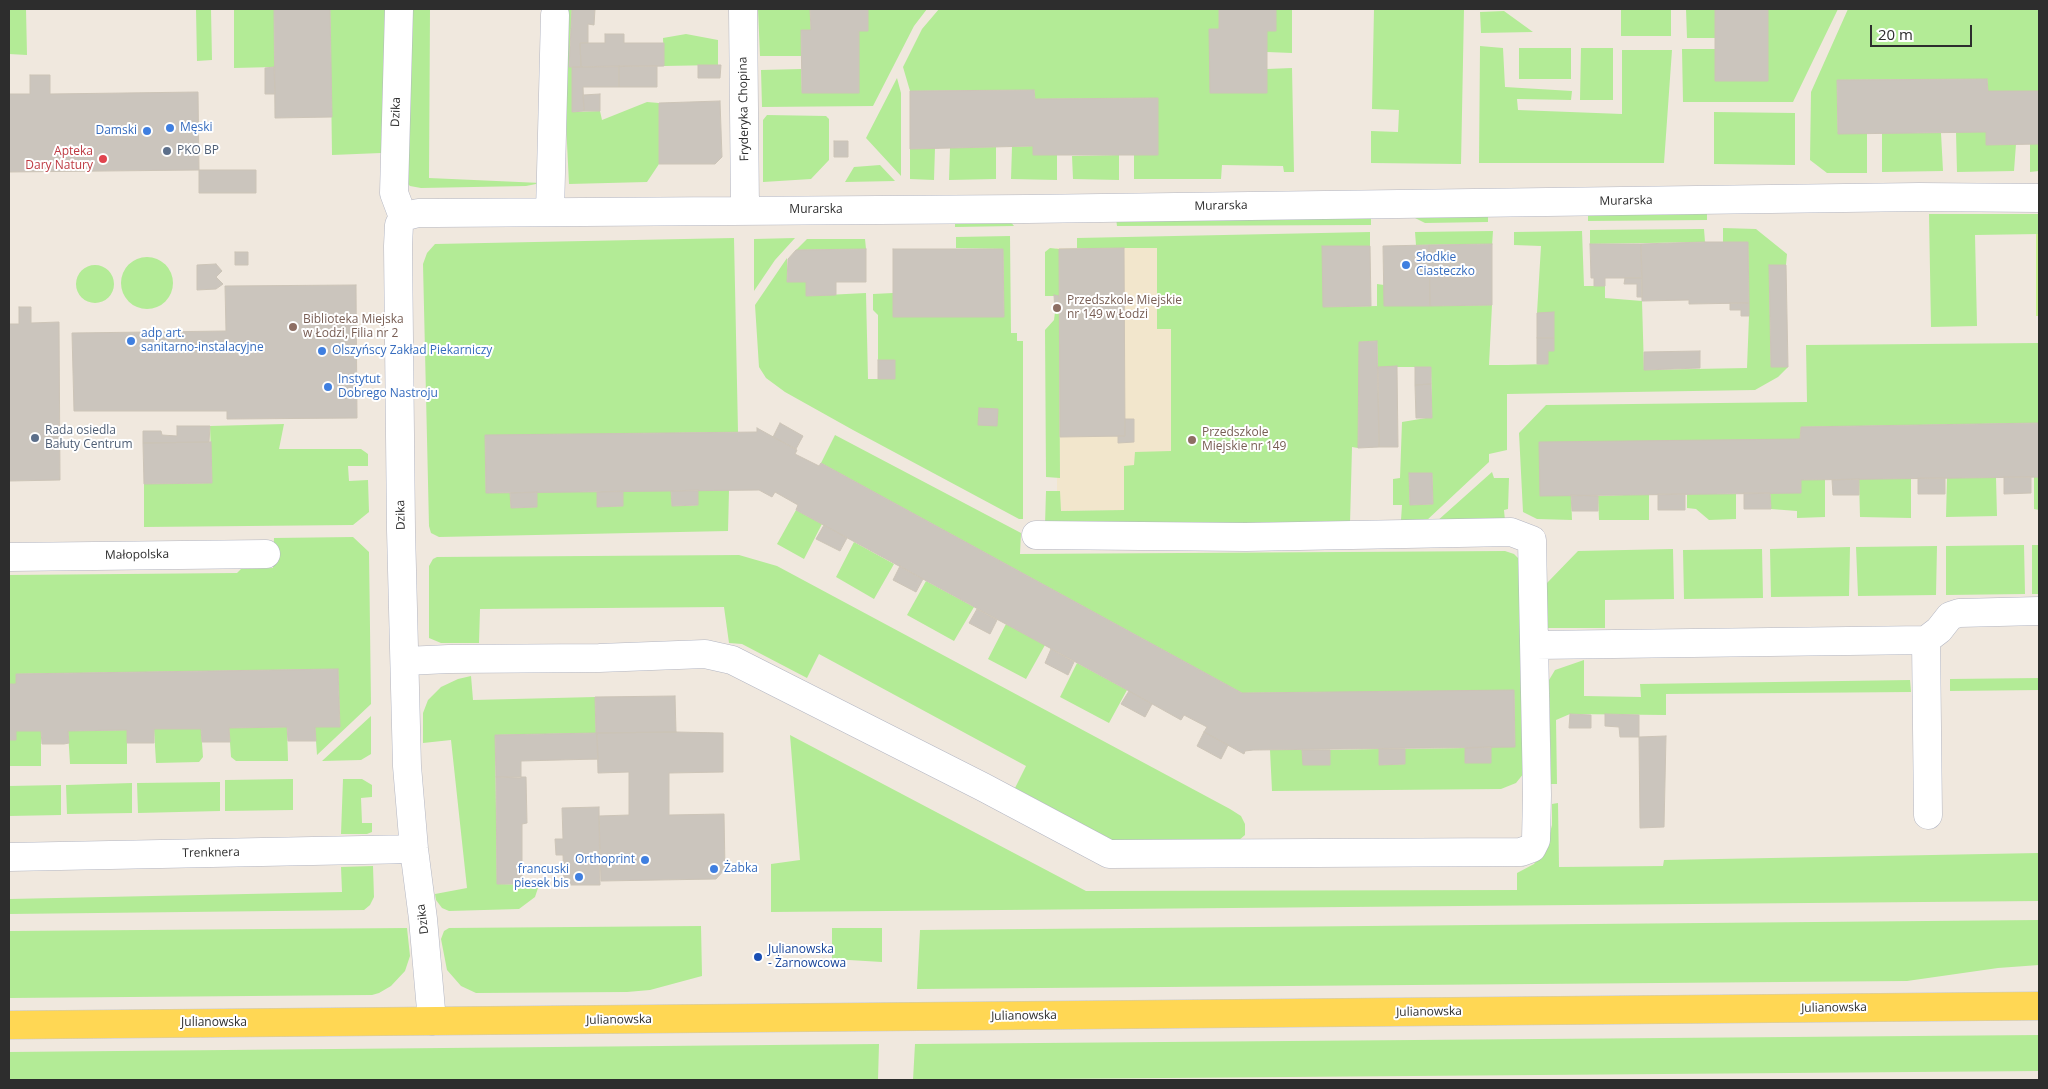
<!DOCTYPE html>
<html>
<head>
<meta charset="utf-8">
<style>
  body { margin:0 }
  #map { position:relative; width:2048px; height:1089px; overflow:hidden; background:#f0e8de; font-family:"Open Sans",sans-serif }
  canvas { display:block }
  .frame { position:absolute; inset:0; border:10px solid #2d2d2d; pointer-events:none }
  .scale { position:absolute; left:1870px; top:25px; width:102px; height:22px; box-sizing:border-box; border:2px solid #2d2d2d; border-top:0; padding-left:6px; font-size:15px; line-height:18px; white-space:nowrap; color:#2d2d2d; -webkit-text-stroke:4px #fff; paint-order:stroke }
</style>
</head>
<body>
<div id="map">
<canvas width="2048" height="1089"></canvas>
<div class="frame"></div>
<div class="scale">20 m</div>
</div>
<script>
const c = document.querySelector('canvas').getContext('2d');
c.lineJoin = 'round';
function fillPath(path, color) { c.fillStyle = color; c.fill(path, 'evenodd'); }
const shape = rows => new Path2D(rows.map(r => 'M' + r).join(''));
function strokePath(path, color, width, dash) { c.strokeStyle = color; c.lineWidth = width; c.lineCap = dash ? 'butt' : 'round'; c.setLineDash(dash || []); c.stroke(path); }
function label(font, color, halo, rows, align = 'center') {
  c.font = font + ' "Open Sans",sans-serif'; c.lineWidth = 4; c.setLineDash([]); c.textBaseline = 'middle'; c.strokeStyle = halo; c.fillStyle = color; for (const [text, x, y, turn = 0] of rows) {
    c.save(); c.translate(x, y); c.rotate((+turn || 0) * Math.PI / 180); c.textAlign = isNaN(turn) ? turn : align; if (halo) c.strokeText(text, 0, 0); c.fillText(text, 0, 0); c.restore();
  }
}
fillPath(shape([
  [1322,246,1328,508,1057,511,1057,372,1054,295,1056,295,1056,248]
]), '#f2e6cc');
fillPath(shape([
  [9,9,26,9,27,55,9,54],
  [196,9,211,9,212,60,197,61],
  [234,9,274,9,274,67,234,68],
  [330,9,390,9,383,94,381,153,332,155],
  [408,9,430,9,429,178,541,183,526,186,421,188,410,186,405,181],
  [565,9,572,9,569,67,572,67,572,112,600,111,602,120,647,102,659,103,659,164,647,182,569,184,566,123],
  [758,9,810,9,811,30,801,30,801,56,760,56],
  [868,9,927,9,914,26,873,106,762,107,761,70,801,69,802,93,859,93,859,31,868,30],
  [939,9,1219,9,1219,29,1210,29,1267,69,1292,68,1294,172,1284,172,1283,166,1222,165,1221,179,1134,179,1134,155,1158,155,1158,98,1035,99,1034,90,910,91,903,67,922,29],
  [1276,9,1292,9,1292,53,1267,52,1267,31,1276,31],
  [1374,9,1464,9,1461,164,1371,163,1371,131,1398,132,1399,110,1372,109],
  [1621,9,1671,9,1671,36,1621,36],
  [1686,9,1715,9,1715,38,1687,38],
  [1768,9,1838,9,1793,102,1683,102,1682,49,1715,49,1715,81,1768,81],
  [1848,9,2039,9,2039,91,1988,91,1987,79,1837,80,1838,133,1867,133,1867,173,1827,173,1810,160,1811,92],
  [1504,11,1533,32,1481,33,1480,12],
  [686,34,718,40,718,65,664,66,663,38],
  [1480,46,1503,48,1505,87,1572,91,1571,100,1517,99,1518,110,1622,114,1622,50,1672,50,1664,163,1479,163],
  [1519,48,1571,48,1571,79,1519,79],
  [1581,48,1613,48,1613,100,1580,100],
  [897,78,901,93,901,176,866,138],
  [1714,112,1795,113,1795,165,1714,164],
  [767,115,826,116,829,119,829,160,811,179,763,182,763,120],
  [1956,132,1986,132,1986,145,2016,144,2014,171,1957,172],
  [1882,133,1941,133,1943,171,1882,172],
  [2030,144,2039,144,2039,171,2030,172],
  [1033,146,1034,155,1057,155,1057,180,1011,179,1012,147],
  [996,147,996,179,949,180,950,148],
  [935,148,934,180,910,179,910,149],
  [1119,155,1119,180,1073,179,1072,156],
  [880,165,895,181,845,182,854,167],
  [1707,214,1707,220,1588,221,1588,215],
  [1929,214,2039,214,2039,234,1975,235,1977,326,1931,327],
  [1488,216,1488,222,1425,223,1413,217],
  [1371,217,1371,225,1117,226,1116,218],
  [955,220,1009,220,1014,226,955,227],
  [1723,228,1756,229,1787,254,1786,265,1769,265,1771,367,1788,367,1778,377,1755,390,1507,394,1507,450,1489,454,1489,462,1426,521,1401,520,1402,505,1393,505,1393,479,1400,478,1402,422,1432,417,1431,367,1378,367,1377,341,1360,342,1358,448,1352,447,1350,524,1328,522,1045,525,1046,491,1060,491,1061,511,1124,510,1124,466,1134,465,1135,452,1171,451,1171,329,1157,329,1157,248,1077,248,1077,238,1370,232,1370,246,1324,307,1377,306,1377,284,1384,285,1385,306,1492,305,1489,365,1508,365,1547,364,1548,351,1554,351,1554,313,1537,313,1541,246,1514,245,1514,232,1582,231,1584,286,1605,286,1605,298,1642,301,1644,370,1747,368,1749,316,1748,243,1723,243],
  [1432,473,1433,504,1410,505,1409,474],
  [1704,229,1705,242,1590,244,1590,230],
  [1493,231,1492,246,1491,244,1416,245,1415,232],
  [1010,236,1011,333,1017,333,1017,341,1023,341,1023,519,1019,519,853,430,785,392,766,378,759,367,755,305,787,258,787,282,806,282,807,296,866,293,868,379,894,379,895,360,878,360,878,315,873,310,873,294,893,293,894,317,1004,317,1003,249,956,248,956,237],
  [734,238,738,432,485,436,486,493,510,493,511,508,537,507,537,492,597,492,597,507,623,506,623,491,671,491,672,506,684,506,698,505,698,490,729,490,728,531,439,537,431,533,429,526,423,264,427,253,435,244],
  [795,238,775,260,754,291,754,239],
  [807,239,865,239,866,249,796,250],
  [1050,248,1059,249,1059,296,1045,296,1045,252],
  '121 283a26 26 0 1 1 52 0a26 26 0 1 1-52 0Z',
  '76 284a19 19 0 1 1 38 0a19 19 0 1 1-38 0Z',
  [1055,312,1059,312,1060,478,1046,477,1045,330,1054,320],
  [2039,343,2039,423,1801,427,1800,439,1571,495,1572,520,1537,519,1523,512,1519,433,1546,405,1807,402,1806,345],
  [284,424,279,449,361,449,368,454,368,466,348,466,349,481,368,480,369,512,353,525,144,527,144,484,212,483,210,426],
  [835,435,1021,533,1020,554,1505,551,1514,554,1522,562,1524,773,1516,783,1501,789,1272,791,1270,750,1302,750,1304,765,1330,765,1330,750,1379,749,1379,765,1405,764,1405,749,1465,748,1465,763,1490,763,1491,747,1515,747,1514,691,1242,693,821,463],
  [1492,472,1494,478,1509,478,1508,509,1504,510,1505,521,1436,522],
  [1996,477,1997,516,1946,517,1947,478],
  [2034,477,2039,477,2039,510,2034,509],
  [1911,478,1911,518,1860,517,1859,479],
  [1825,479,1825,517,1797,518,1797,511,1771,509,1770,493,1801,493,1801,480],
  [1649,494,1649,520,1599,520,1598,496],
  [1687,494,1736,494,1736,519,1709,520,1696,509,1687,508],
  [796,510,822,524,804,559,777,544],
  [353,537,369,552,371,704,317,755,315,727,340,727,338,669,16,674,16,684,9,684,9,575,237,573,241,569,273,568,274,538],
  [854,542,894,564,874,599,836,577],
  [2024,545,2025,594,1946,595,1946,546],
  [2032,545,2039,545,2039,594,2032,594],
  [1937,546,1936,595,1858,596,1856,547],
  [1850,547,1849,596,1771,597,1770,549],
  [1673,549,1674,599,1605,600,1605,628,1546,628,1546,584,1578,551],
  [1762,549,1763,598,1684,599,1683,550],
  [739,555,777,566,1230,809,1241,816,1245,824,1245,835,1238,841,1114,841,1015,788,1026,766,819,654,807,678,742,644,729,643,724,607,480,609,479,643,441,643,429,638,429,566,433,559,437,557],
  [926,581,974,607,954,641,907,615],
  [1006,624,1045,645,1026,679,988,659],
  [1584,660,1584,696,1641,697,1640,684,1910,680,1911,692,1666,694,1666,715,1570,714,1556,720,1557,784,1551,784,1549,680,1555,670],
  [1077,663,1127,690,1109,723,1060,697],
  [471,676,473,700,595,697,596,733,495,735,497,884,539,885,535,897,519,909,449,911,442,908,436,900,435,894,467,888,451,740,423,743,423,713,428,700,441,687,458,679],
  [2039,678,2039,690,1950,691,1950,679],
  [371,716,371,754,361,760,322,761],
  [287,727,288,761,236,761,231,757,229,728],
  [154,729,201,729,203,757,199,762,156,763],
  [127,730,127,764,70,764,68,731],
  [16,731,41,731,41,766,9,766,9,740,16,740],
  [790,735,1086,891,1517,890,1517,873,1534,864,1546,848,1552,825,1552,804,1558,803,1559,867,1663,866,1664,860,2039,853,2039,901,771,912,771,864,800,860],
  [293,779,293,810,225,811,225,780],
  [343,779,362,779,372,785,372,797,361,798,362,823,372,823,372,832,367,834,341,834],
  [220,782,220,811,138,813,137,783],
  [132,783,132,813,67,814,66,785],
  [61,785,61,815,9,816,9,786],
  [373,866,374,897,370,905,364,910,9,914,9,899,342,892,341,867],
  [2039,920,2039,965,1998,968,1907,981,917,989,920,930],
  [701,926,702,976,650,990,627,992,476,993,461,986,447,970,441,939,444,931,449,928],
  [407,928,410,956,405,971,391,986,379,993,372,995,9,998,9,931],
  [832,928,882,928,882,962,832,959],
  [2039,1035,2039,1071,913,1080,915,1044],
  [879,1044,878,1080,9,1080,9,1052]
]), '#b3eb96');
fillPath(shape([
  [2036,234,2039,234,2039,316,2036,316]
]), '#c9f391');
const building = shape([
  [274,9,330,9,332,117,275,118,274,9],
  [572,9,595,9,594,25,588,24,588,43,580,43,581,67,569,67,572,9],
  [810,9,868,9,868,31,859,31,859,93,802,93,801,30,811,30,810,9],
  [1219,9,1276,9,1276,31,1267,31,1267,93,1210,93,1209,29,1219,29,1219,9],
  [1715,9,1768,9,1768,81,1715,81,1715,9],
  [605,34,624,34,624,43,664,43,664,66,581,67,580,43,605,43,605,34],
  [698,65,721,65,720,78,698,78,698,65],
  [619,66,619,87,583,87,584,111,572,112,572,67,619,66],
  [619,66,657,66,657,87,619,87,619,66],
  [274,67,275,94,265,94,265,68,274,67],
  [30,75,50,75,50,94,198,92,199,170,9,172,9,94,30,94,30,75],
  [1987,79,1988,91,2039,91,2039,144,1986,145,1986,132,1838,134,1837,80,1987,79],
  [1034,90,1035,99,1158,98,1158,155,1033,155,1033,146,910,149,910,91,1034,90],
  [600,94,600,111,584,111,583,95,600,94],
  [720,101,722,157,715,164,659,164,659,103,720,101],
  [834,141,848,141,848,157,834,157,834,141],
  [199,170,256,170,256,193,199,193,199,170],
  [1705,242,1748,242,1749,303,1689,304,1689,300,1642,301,1641,244,1705,242],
  [1492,244,1492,305,1430,306,1429,245,1492,244],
  [1590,244,1641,244,1642,278,1605,278,1605,286,1594,286,1594,278,1591,278,1590,244],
  [1429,245,1430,306,1384,306,1383,246,1429,245],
  [1322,246,1370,246,1371,306,1323,307,1322,246],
  [1124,248,1125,436,1060,437,1059,249,1124,248],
  [866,249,866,282,836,282,836,295,806,296,806,282,787,282,788,259,796,250,866,249],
  [893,249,1003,249,1004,317,893,317,893,249],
  [235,252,248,252,248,265,235,265,235,252],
  [216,264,222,271,216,277,223,284,216,289,197,290,197,265,216,264],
  [1769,265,1786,265,1788,367,1771,367,1769,265],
  [1625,278,1642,278,1642,297,1637,297,1637,284,1624,284,1625,278],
  [356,285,357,418,227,419,227,411,74,411,72,333,226,331,225,286,356,285],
  [1054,295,1059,296,1059,312,1055,312,1054,295],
  [1730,303,1749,303,1749,316,1741,316,1741,310,1730,310,1730,303],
  [19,307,31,307,31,323,59,322,60,480,9,481,9,324,19,324,19,307],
  [1554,312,1554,338,1537,338,1537,313,1554,312],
  [1537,338,1554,338,1554,351,1548,351,1548,364,1537,364,1537,338],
  [1377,341,1379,447,1358,448,1359,342,1377,341],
  [1700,351,1700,368,1644,370,1644,352,1700,351],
  [878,360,895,360,895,379,878,379,878,360],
  [1397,366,1398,447,1379,447,1378,367,1397,366],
  [1415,367,1431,367,1431,384,1415,385,1415,367],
  [1431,384,1432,418,1416,418,1415,385,1431,384],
  [979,408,998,409,997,426,978,425,979,408],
  [1125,419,1134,419,1134,442,1118,443,1118,436,1125,436,1125,419],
  [780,423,803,436,796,449,773,437,780,423],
  [2039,423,2039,477,1801,480,1801,493,1540,496,1539,442,1800,439,1801,427,2039,423],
  [177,426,210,426,209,442,143,443,143,431,161,431,162,435,177,436,177,426],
  [757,428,797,450,795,454,819,466,821,463,1242,693,1514,690,1515,747,1253,750,1245,751,1244,754,1204,732,1207,727,1184,715,1181,720,1129,691,796,510,798,505,775,492,772,497,759,490,486,493,485,435,757,432,757,428],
  [211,442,212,483,144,484,143,443,211,442],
  [1409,473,1432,473,1433,504,1410,505,1409,473],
  [2004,477,2031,477,2031,493,2004,494,2004,477],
  [1918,478,1945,478,1945,494,1918,494,1918,478],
  [1859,479,1859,495,1833,495,1832,480,1859,479],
  [698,490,698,505,672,506,671,491,698,490],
  [623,491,623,506,597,507,597,492,623,491],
  [537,492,537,507,511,508,510,493,537,492],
  [1744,493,1770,493,1771,509,1744,509,1744,493],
  [1658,494,1685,494,1685,510,1658,510,1658,494],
  [1571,495,1598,496,1598,511,1572,511,1571,495],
  [824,525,847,538,840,551,816,539,824,525],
  [900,566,923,579,916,592,893,580,900,566],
  [977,609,997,620,990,634,969,623,977,609],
  [1051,649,1074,662,1068,675,1045,663,1051,649],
  [338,669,340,727,315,727,316,741,288,741,287,727,229,728,230,742,202,742,201,729,154,729,154,743,127,743,127,730,68,731,69,743,64,744,42,744,41,731,16,731,16,740,9,740,9,684,16,684,16,674,338,669],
  [1129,691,1152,704,1145,717,1121,704,1129,691],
  [675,696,676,732,596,733,595,697,675,696],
  [1570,714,1591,715,1591,728,1569,728,1570,714],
  [1605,714,1639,715,1639,737,1620,737,1619,727,1605,726,1605,714],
  [676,732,723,733,723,772,669,773,669,815,724,814,725,869,716,879,601,881,599,816,629,815,629,772,598,773,597,733,676,732],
  [1204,732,1228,745,1221,759,1197,746,1204,732],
  [597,733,598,759,521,761,521,778,496,777,495,735,597,733],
  [1666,736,1664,827,1640,828,1639,737,1666,736],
  [1491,747,1491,763,1465,763,1465,748,1491,747],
  [1379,749,1405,749,1405,764,1379,765,1379,749],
  [1302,750,1330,750,1330,765,1303,765,1302,750],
  [496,777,526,777,527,823,522,824,522,884,497,884,496,777],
  [599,807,600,885,564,885,563,855,556,855,555,839,563,839,562,808,599,807]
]);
fillPath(building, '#cbc5bd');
strokePath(building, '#ccc4b7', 1);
const minor = shape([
  [399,9,394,193,403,217,399,225,398,246,401,530,407,766,414,849,423,919,432,1021],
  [743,9,745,210],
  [550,212,555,15],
  [403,217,418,213,435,213,1027,209,1919,197,2039,198],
  [9,557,266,554],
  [1926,640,1928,815],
  [1536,645,1926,640,1939,630,1950,616,1959,613,2039,611],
  [405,661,449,659,599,658,705,654,732,660,983,787,1109,854,1521,852,1532,848,1536,840,1537,795,1532,540,1511,532,1246,537,1036,535],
  [9,857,414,849]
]);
const major = shape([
  [9,1025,2039,1006]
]);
strokePath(minor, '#b2b5c2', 29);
strokePath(major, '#c8c8c8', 29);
strokePath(minor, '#fff', 28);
strokePath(major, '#ffd754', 28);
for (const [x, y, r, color] of [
  [170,128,5,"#3f7fe0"],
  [147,131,5,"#3f7fe0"],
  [167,151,5,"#5c6f8a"],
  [103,159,5,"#e0444e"],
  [1406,265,5,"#3f7fe0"],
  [1057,308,5,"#8d6e63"],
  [293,327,5,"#8d6e63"],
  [131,341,5,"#3f7fe0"],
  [322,351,5,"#3f7fe0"],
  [328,387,5,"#3f7fe0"],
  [35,438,5,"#5c6f8a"],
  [1192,440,5,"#8d6e63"],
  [645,860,5,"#3f7fe0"],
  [714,869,5,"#3f7fe0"],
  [579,877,5,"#3f7fe0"],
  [758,957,5,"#1a4fb4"]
]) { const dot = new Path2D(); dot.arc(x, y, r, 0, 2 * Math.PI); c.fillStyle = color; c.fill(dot); strokePath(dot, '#fff', 2); }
label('12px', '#2d2d2d', '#fff', [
  ["Fryderyka Chopina",744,109,-91],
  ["Dzika",396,112,-88],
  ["Murarska",1626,201,-1],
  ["Murarska",1221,206,-1],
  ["Murarska",816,210],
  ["Dzika",401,515,-91],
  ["Małopolska",137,555,-1],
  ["Trenknera",211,853,-1],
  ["Dzika",423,919,-97],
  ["Julianowska",1834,1008,-1],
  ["Julianowska",1429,1012,-1],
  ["Julianowska",1024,1016,-1],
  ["Julianowska",619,1020,-1],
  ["Julianowska",214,1023]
]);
label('12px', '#366cbe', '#fff', [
  ["Męski",180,128],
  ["Damski",137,131,"right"],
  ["Słodkie",1416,258],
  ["Ciasteczko",1416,272],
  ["adp art.",141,334],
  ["sanitarno-instalacyjne",141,348],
  ["Olszyńscy Zakład Piekarniczy",332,351],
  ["Instytut",338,380],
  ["Dobrego Nastroju",338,394],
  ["Orthoprint",635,860,"right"],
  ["Żabka",724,869],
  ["francuski",569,870,"right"],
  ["piesek bis",569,884,"right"]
], 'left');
label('12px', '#4e5e75', '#fff', [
  ["PKO BP",177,151],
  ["Rada osiedla",45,431],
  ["Bałuty Centrum",45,445]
], 'left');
label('12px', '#be3a42', '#fff', [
  ["Apteka",93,152],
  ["Dary Natury",93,166]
], 'right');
label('12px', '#785e54', '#fff', [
  ["Przedszkole Miejskie",1067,301],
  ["nr 149 w Łodzi",1067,315],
  ["Biblioteka Miejska",303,320],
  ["w Łodzi, Filia nr 2",303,334],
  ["Przedszkole",1202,433],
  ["Miejskie nr 149",1202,447]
], 'left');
label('12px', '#164399', '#fff', [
  ["Julianowska",768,950],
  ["- Żarnowcowa",768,964]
], 'left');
</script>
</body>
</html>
